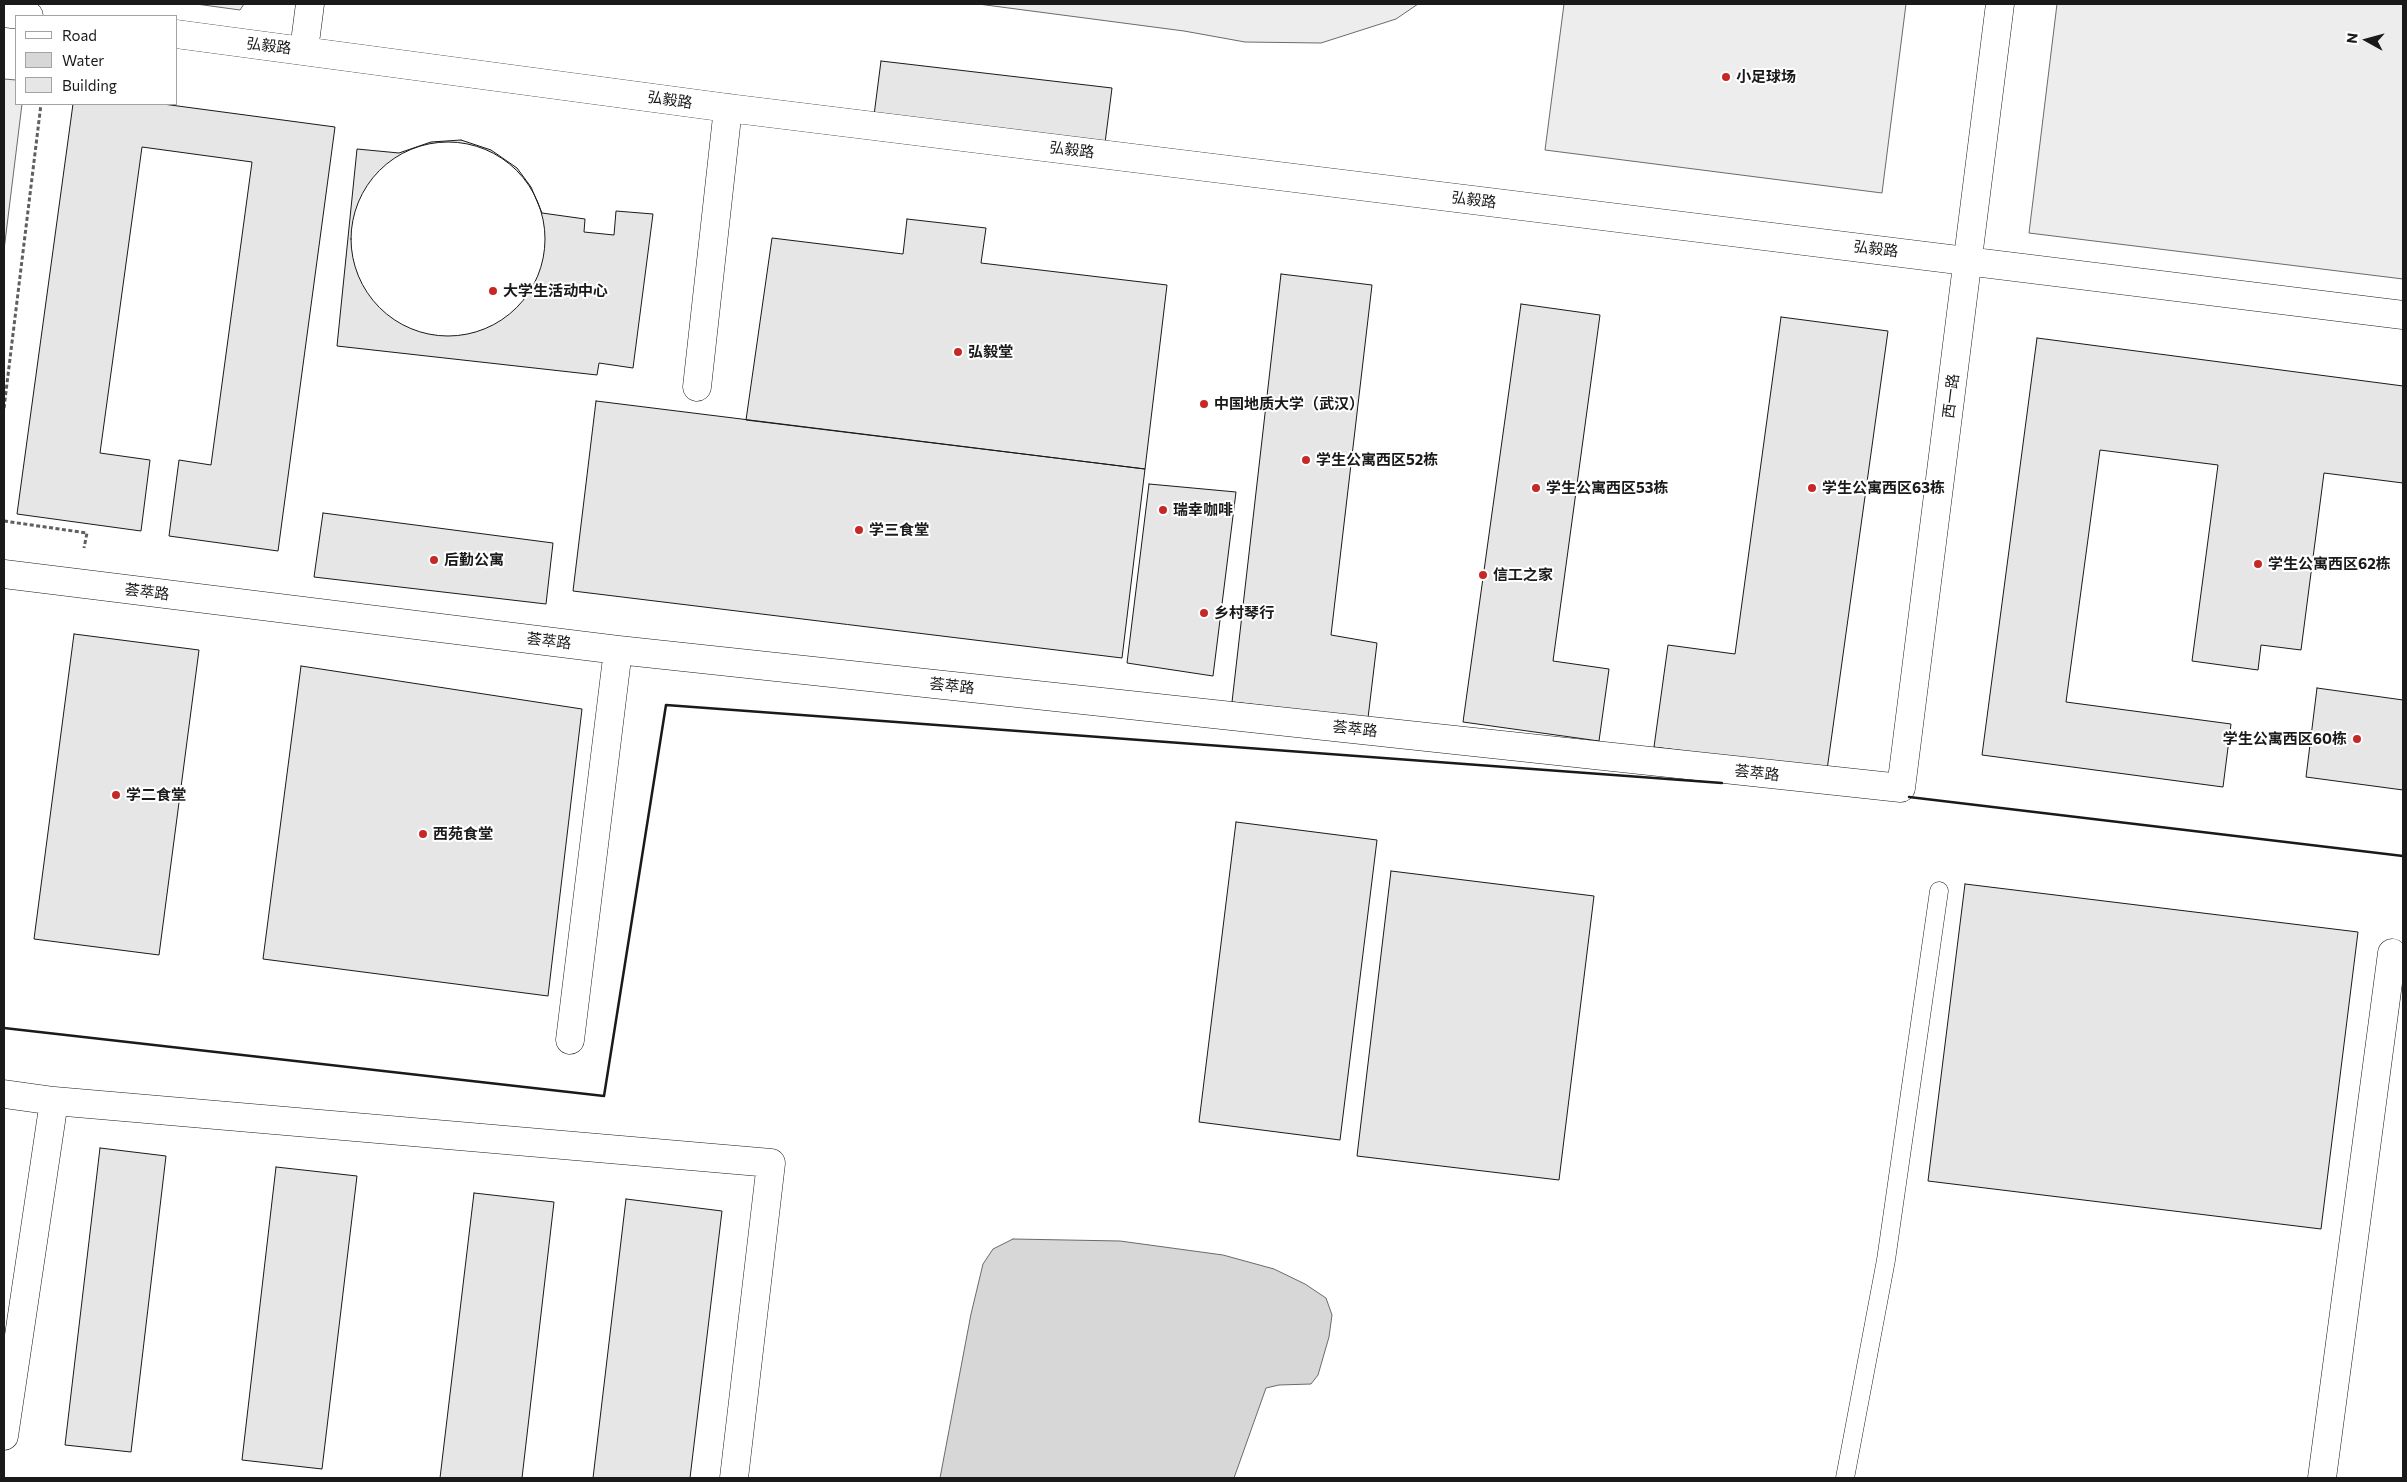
<!DOCTYPE html>
<html>
<head>
<meta charset="utf-8">
<style>
  body { margin:0 }
  #map { position:relative; width:2407px; height:1482px; overflow:hidden; background:#fff; font-family:Commissioner,sans-serif }
  canvas { display:block }
  .frame { position:absolute; inset:0; border:5px solid #1a1a1a; pointer-events:none }
  .legend { position:absolute; left:15px; top:15px; width:162px; height:90px; box-sizing:border-box; background:#fff; border:1px solid #a3a3a3; margin:0; padding:6px 9px; list-style:none; font-size:15px; color:#1a1a1a }
  .legend li { display:flex; align-items:center; gap:10px; height:25px }
  .legend b { width:25px; border:1px solid #a3a3a3 }
  .north { position:absolute; left:2342px; top:15px; width:50px; height:50px; -webkit-text-stroke:4px #fff; paint-order:stroke; rotate:277deg; font-size:14px; font-weight:700; line-height:20px; text-align:center; color:#1a1a1a }
  .north::after { content:''; display:block; margin:auto; width:18px; height:22px; background:#1a1a1a; clip-path:polygon(50% 0,100% 100%,50% 72%,0 100%) }
</style>
</head>
<body>
<div id="map">
<canvas width="2407" height="1482"></canvas>
<div class="frame"></div>
<ul class="legend">
<li><b style="height:6px;background:#fff"></b>Road</li>
<li><b style="height:14px;background:#d7d7d7"></b>Water</li>
<li><b style="height:14px;background:#e6e6e6"></b>Building</li>
</ul>
<div class="north">N</div>
</div>
<script>
const c = document.querySelector('canvas').getContext('2d');
c.lineJoin = 'round';
function fillPath(path, color) { c.fillStyle = color; c.fill(path, 'evenodd'); }
const shape = rows => new Path2D(rows.map(r => 'M' + r).join(''));
function strokePath(path, color, width, dash) { c.strokeStyle = color; c.lineWidth = width; c.lineCap = dash ? 'butt' : 'round'; c.setLineDash(dash || []); c.stroke(path); }
function label(font, color, halo, rows, align = 'center') {
  c.font = font + ' Commissioner,"Noto Sans SC",sans-serif'; c.lineWidth = 4; c.setLineDash([]); c.textBaseline = 'middle'; c.strokeStyle = halo; c.fillStyle = color; for (const [text, x, y, turn = 0] of rows) {
    c.save(); c.translate(x, y); c.rotate((+turn || 0) * Math.PI / 180); c.textAlign = isNaN(turn) ? turn : align; if (halo) c.strokeText(text, 0, 0); c.fillText(text, 0, 0); c.restore();
  }
}
const built = shape([
  [196,4,244,4,240,10,196,4],
  [978,4,1418,4,1396,19,1321,43,1245,42,1184,31,978,4],
  [1564,4,1906,4,1882,193,1545,150,1564,4],
  [2057,4,2403,4,2403,279,2029,233,2057,4],
  [4,79,16,80,16,104,22,104,4,250,4,79]
]);
fillPath(built, '#ededed');
strokePath(built, '#6a6a6a', 1);
const water = shape([
  [1013,1239,1120,1241,1223,1255,1274,1269,1305,1284,1326,1298,1332,1315,1329,1337,1318,1375,1311,1384,1279,1385,1266,1388,1234,1478,940,1478,971,1314,983,1264,993,1249,1013,1239]
]);
fillPath(water, '#d7d7d7');
strokePath(water, '#6a6a6a', 1);
const building = shape([
  [881,61,1112,88,1104,151,873,123,881,61],
  [73,104,163,104,335,127,278,551,169,536,179,460,211,465,252,162,142,147,100,453,150,460,141,531,17,514,73,104],
  [461,140,491,150,517,168,531,187,542,213,585,219,584,232,614,235,616,211,653,214,633,368,599,363,597,375,337,346,357,149,399,153,431,142,461,140],
  '351 239a97 97 0 1 1 194 0a97 97 0 1 1-194 0Z',
  [907,219,986,228,981,263,1167,285,1145,469,746,420,772,238,903,254,907,219],
  [1281,274,1372,285,1331,635,1377,643,1368,718,1232,702,1281,274],
  [1521,304,1600,315,1553,661,1609,669,1599,741,1463,722,1521,304],
  [1781,317,1888,331,1827,770,1654,747,1668,645,1735,654,1781,317],
  [2037,338,2403,386,2403,483,2324,473,2301,650,2261,645,2258,670,2192,661,2218,465,2100,450,2066,702,2231,724,2223,787,1982,755,2037,338],
  [596,401,1145,469,1122,658,573,591,596,401],
  [1149,484,1236,492,1213,676,1127,663,1149,484],
  [323,513,553,543,546,604,314,577,323,513],
  [74,634,199,650,159,955,34,939,74,634],
  [301,666,582,709,548,996,263,959,301,666],
  [2317,688,2403,700,2403,790,2306,777,2317,688],
  [1236,822,1377,840,1340,1140,1199,1122,1236,822],
  [1391,871,1594,896,1559,1180,1357,1156,1391,871],
  [1965,884,2358,932,2321,1229,1928,1181,1965,884],
  [100,1148,166,1156,131,1452,65,1445,100,1148],
  [276,1167,357,1176,322,1469,242,1460,276,1167],
  [474,1193,554,1202,522,1478,440,1478,474,1193],
  [626,1199,722,1211,690,1478,593,1478,626,1199]
]);
fillPath(building, '#e6e6e6');
strokePath(building, '#1a1a1a', 1);
const service = shape([
  [1845,1478,1886,1260,1939,891]
]);
const minor = shape([
  [4,13,29,16],
  [176,34,728,108,2403,315],
  [304,50,310,4],
  [697,387,728,108],
  [4,574,618,650,1901,788,2000,4],
  [570,1040,618,650],
  [4,1094,54,1101,771,1163,734,1478],
  [4,1436,54,1101],
  [2322,1478,2392,953]
]);
strokePath(service, '#1a1a1a', 19);
strokePath(minor, '#1a1a1a', 29);
strokePath(shape([
  [4,408,41,104],
  [4,521,87,533,84,548]
]), '#5f5f5f', 3, [4, 2.5]);
strokePath(service, '#fff', 18);
strokePath(minor, '#fff', 28);
strokePath(shape([
  [1909,797,2403,856],
  [4,1028,604,1096,666,705,1722,783]
]), '#1a1a1a', 2.5);
for (const [x, y, r, color] of [
  [1726,77,5,"#c62828"],
  [493,291,5,"#c62828"],
  [958,352,5,"#c62828"],
  [1204,404,5,"#c62828"],
  [1306,460,5,"#c62828"],
  [1536,488,5,"#c62828"],
  [1812,488,5,"#c62828"],
  [1163,510,5,"#c62828"],
  [859,530,5,"#c62828"],
  [434,560,5,"#c62828"],
  [2258,564,5,"#c62828"],
  [1483,575,5,"#c62828"],
  [1204,613,5,"#c62828"],
  [2357,739,5,"#c62828"],
  [116,795,5,"#c62828"],
  [423,834,5,"#c62828"]
]) { const dot = new Path2D(); dot.arc(x, y, r, 0, 2 * Math.PI); c.fillStyle = color; c.fill(dot); strokePath(dot, '#fff', 2); }
label('15px', '#1a1a1a', '#fff', [
  ["弘毅路",269,46,7],
  ["弘毅路",670,100,8],
  ["弘毅路",1072,150,7],
  ["弘毅路",1474,200,7],
  ["弘毅路",1876,249,7],
  ["西一路",1951,396,-83],
  ["荟萃路",147,592,7],
  ["荟萃路",549,641,7],
  ["荟萃路",952,686,6],
  ["荟萃路",1355,729,6],
  ["荟萃路",1757,773,6]
]);
label('bold 15px', '#1a1a1a', '#fff', [
  ["小足球场",1736,77],
  ["大学生活动中心",503,291],
  ["弘毅堂",968,352],
  ["中国地质大学（武汉）",1214,404],
  ["学生公寓西区52栋",1316,460],
  ["学生公寓西区53栋",1546,488],
  ["学生公寓西区63栋",1822,488],
  ["瑞幸咖啡",1173,510],
  ["学三食堂",869,530],
  ["后勤公寓",444,560],
  ["学生公寓西区62栋",2268,564],
  ["信工之家",1493,575],
  ["乡村琴行",1214,613],
  ["学生公寓西区60栋",2347,739,"right"],
  ["学二食堂",126,795],
  ["西苑食堂",433,834]
], 'left');
</script>
</body>
</html>
